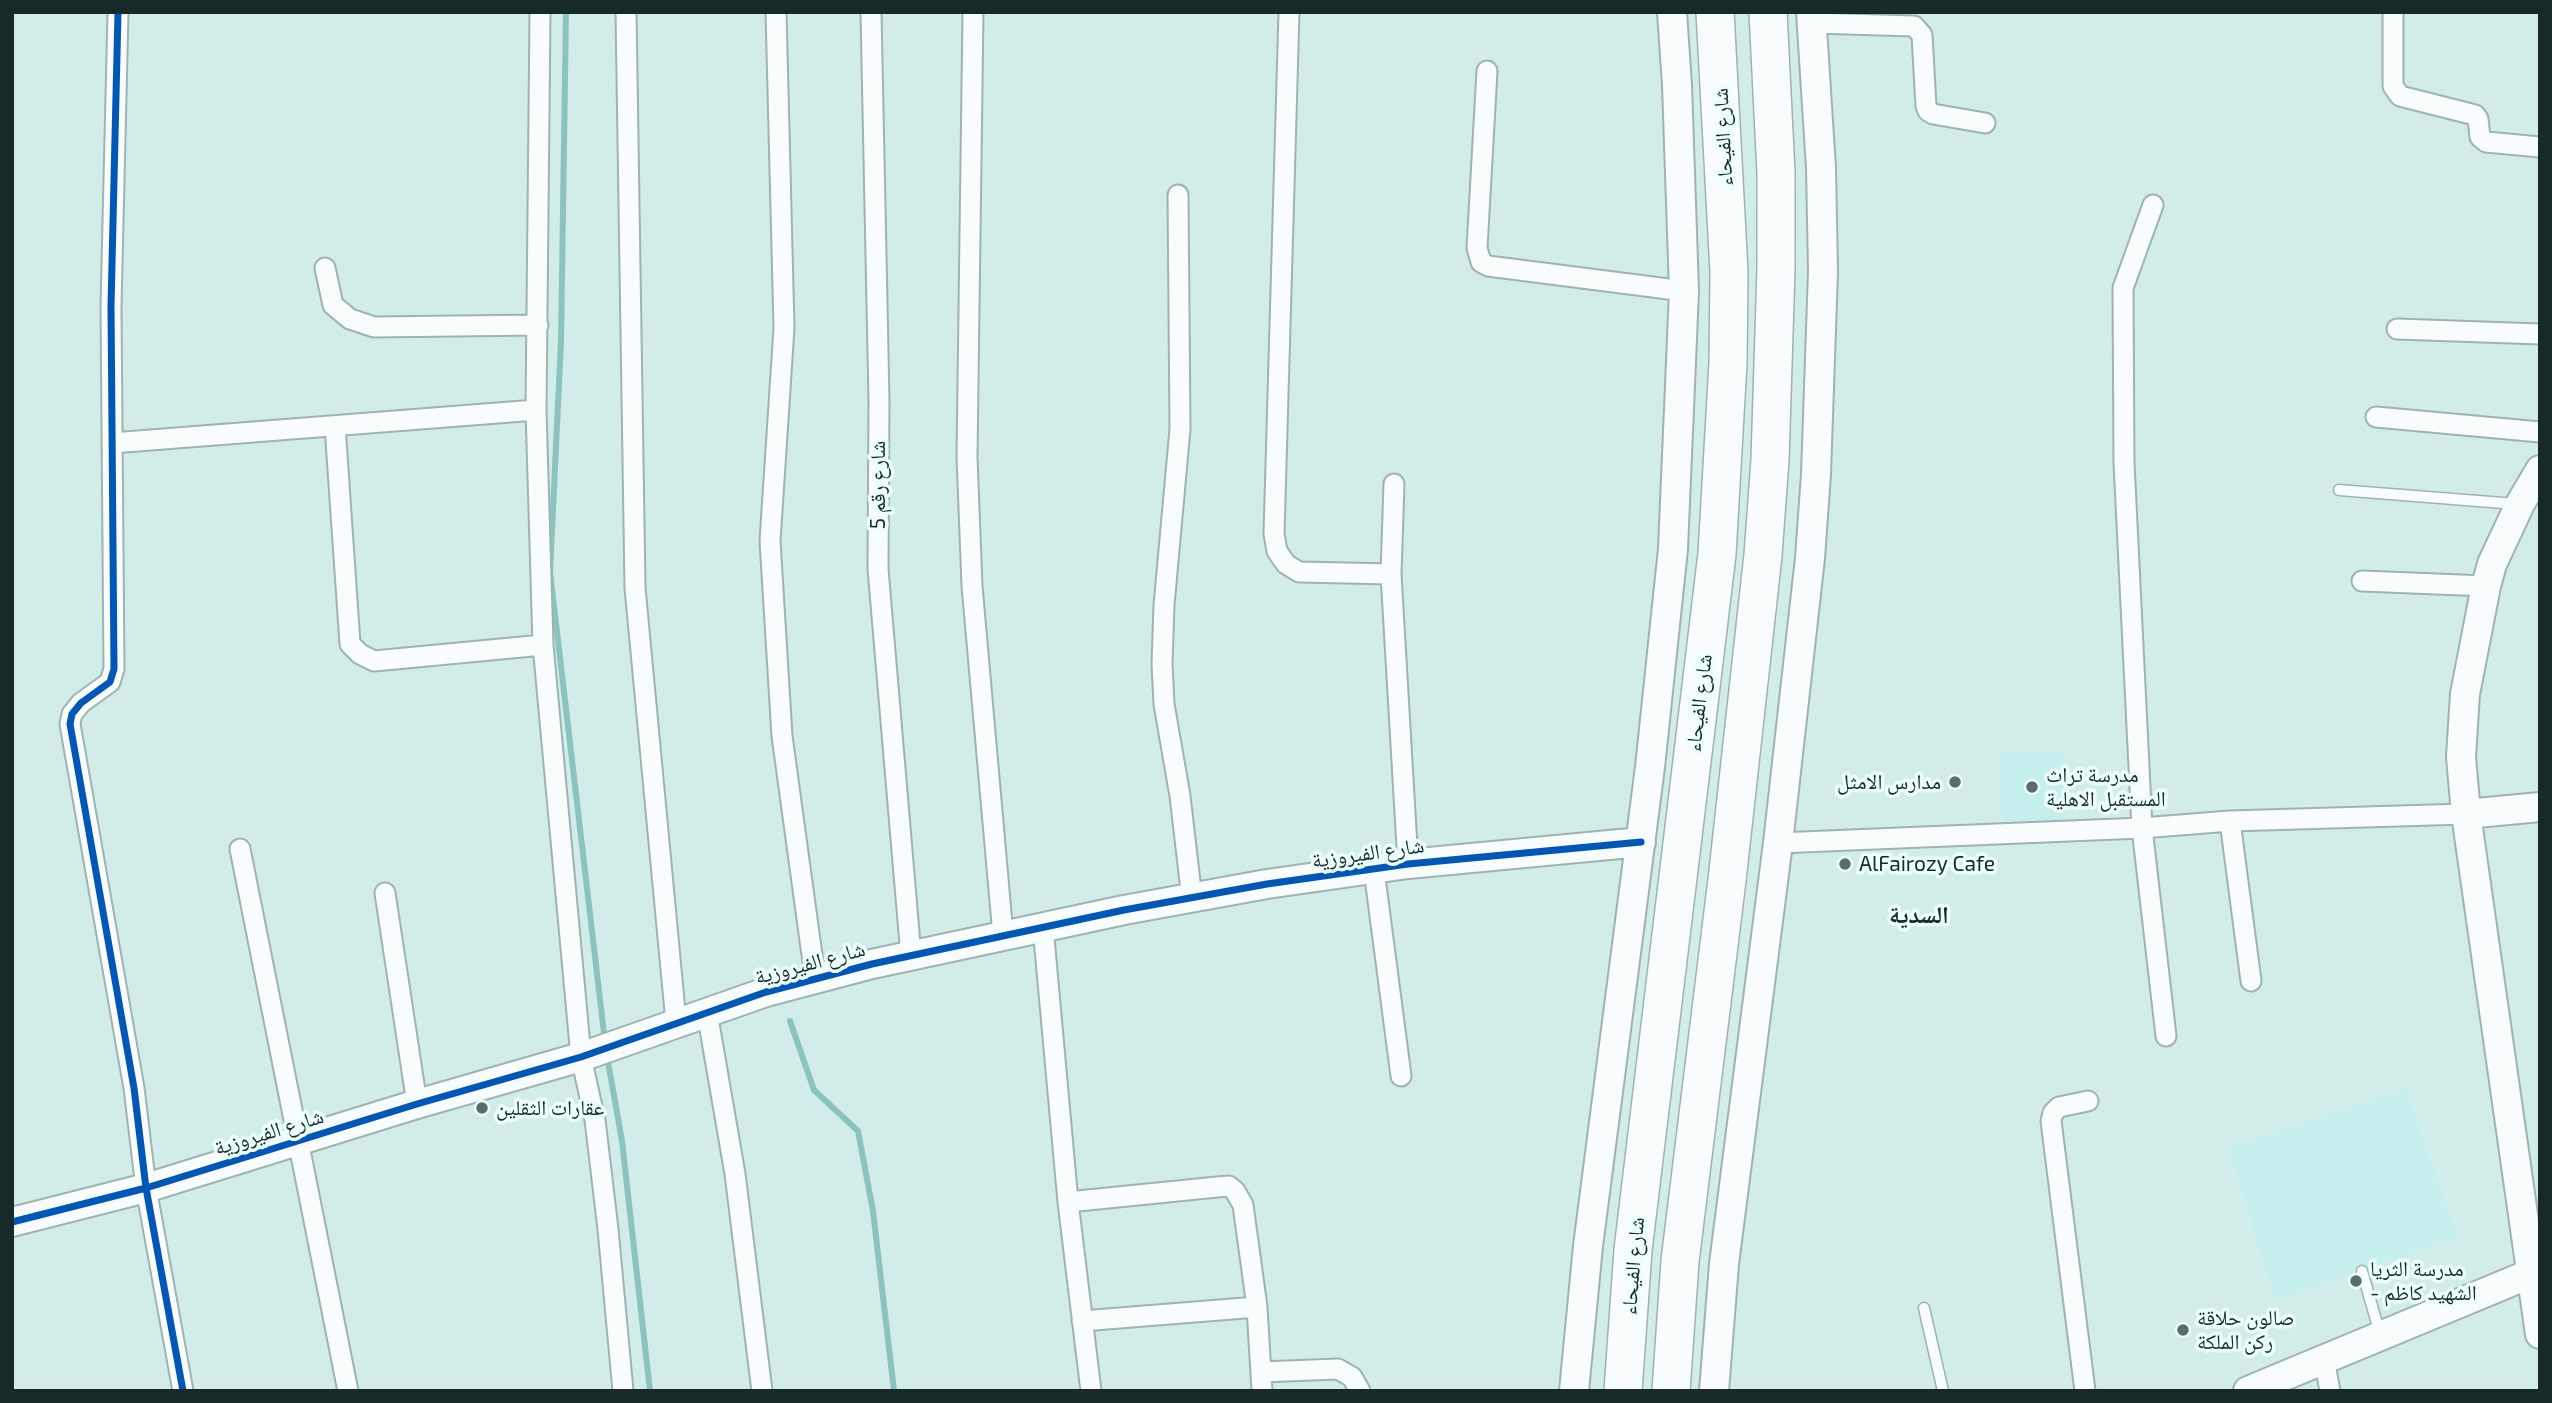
<!DOCTYPE html>
<html>
<head>
<meta charset="utf-8">
<style>
  body { margin:0 }
  #map { position:relative; width:2552px; height:1403px; overflow:hidden; background:#d2ecea; font-family:"Exo 2",sans-serif }
  canvas { display:block }
  .frame { position:absolute; inset:0; border:14px solid #172928; pointer-events:none }
</style>
</head>
<body>
<div id="map">
<canvas width="2552" height="1403"></canvas>
<div class="frame"></div>
</div>
<script>
const c = document.querySelector('canvas').getContext('2d');
c.lineJoin = 'round';
function fillPath(path, color) { c.fillStyle = color; c.fill(path, 'evenodd'); }
const shape = rows => new Path2D(rows.map(r => 'M' + r).join(''));
function strokePath(path, color, width, dash) { c.strokeStyle = color; c.lineWidth = width; c.lineCap = dash ? 'butt' : 'round'; c.setLineDash(dash || []); c.stroke(path); }
function label(font, color, halo, rows, align = 'center') {
  c.font = font + ' "Exo 2","Noto Naskh Arabic",sans-serif'; c.lineWidth = 7; c.setLineDash([]); c.textBaseline = 'middle'; c.strokeStyle = halo; c.fillStyle = color; for (const [text, x, y, turn = 0] of rows) {
    c.save(); c.translate(x, y); c.rotate((+turn || 0) * Math.PI / 180); c.textAlign = isNaN(turn) ? turn : align; if (halo) c.strokeText(text, 0, 0); c.fillText(text, 0, 0); c.restore();
  }
}
fillPath(shape([
  [2063,751,2067,819,2002,823,1998,754],
  [2406,1088,2457,1238,2276,1300,2228,1148]
]), '#c4efec');
strokePath(shape([
  [566,12,561,342,550,572,605,1042],
  [790,1021,814,1090,858,1131,873,1211,894,1391],
  [607,1056,622,1141,650,1391]
]), '#8bc3bf', 6);
const lane = shape([
  [2339,490,2516,504],
  [2362,1271,2380,1334],
  [1924,1308,1943,1391]
]);
const street = shape([
  [118,12,111,306,114,669,110,682,81,703,72,714,70,724,134,1088,146,1188,183,1391],
  [540,12,536,410,543,645,581,1057,595,1120,608,1229,623,1391],
  [626,12,635,588,676,1022],
  [776,12,784,328,770,541,782,736,815,977],
  [871,12,879,401,878,569,911,956],
  [973,12,967,457,972,586,1003,935],
  [1289,12,1274,534,1277,551,1286,564,1299,572,1391,574],
  [2393,12,2393,86,2400,96,2475,115,2478,119,2480,137,2486,142,2540,147],
  [1813,23,1914,26,1922,35,1926,106,1928,111,1933,114,1985,123],
  [1487,71,1477,248,1481,262,1488,266,1684,291],
  [1178,195,1180,429,1164,605,1162,664,1164,704,1180,796,1192,899],
  [2153,205,2123,288,2124,463,2142,828,2166,1036],
  [325,268,333,305,350,319,374,327,538,325],
  [2397,329,2540,334],
  [2376,417,2540,432],
  [335,426,350,644,360,654,374,661,543,645],
  [112,443,536,410],
  [1394,484,1391,574,1408,864],
  [2362,581,2486,586],
  [2230,821,2251,981],
  [1778,843,2142,828,2230,821,2466,814],
  [240,849,348,1391],
  [1374,870,1401,1076],
  [385,893,417,1104],
  [1043,927,1068,1202,1091,1391],
  [707,1012,735,1174,762,1391],
  [1068,1202,1217,1187,1229,1186,1235,1191,1243,1205,1257,1307,1262,1391],
  [1082,1321,1257,1307],
  [2324,1359,2330,1391],
  [1261,1372,1338,1369,1352,1377,1360,1391],
  [2085,1391,2051,1121,2053,1113,2059,1107,2088,1101]
]);
const secondary = shape([
  [2540,470,2520,504,2492,564,2486,586,2465,694,2461,757,2466,814,2540,1334],
  [2466,814,2540,807],
  [12,1222,146,1188,417,1104,581,1057,766,992,872,964,1124,910,1267,884,1408,864,1641,842],
  [1574,1391,1588,1246,1650,767,1673,549,1684,291,1677,85,1672,12],
  [1714,1391,1724,1264,1778,843,1810,558,1816,474,1823,271,1821,168,1811,12],
  [2248,1391,2532,1273]
]);
const highway = shape([
  [1623,1391,1633,1250,1717,554,1728,363,1729,272,1715,12],
  [1671,1391,1680,1261,1727,880,1763,555,1770,460,1776,269,1776,173,1768,12]
]);
strokePath(lane, '#9fb3b1', 13);
strokePath(street, '#9fb3b1', 23);
strokePath(secondary, '#9fb3b1', 32);
strokePath(highway, '#9fb3b1', 40);
strokePath(lane, '#f8fcfc', 10);
strokePath(street, '#f8fcfc', 19);
strokePath(secondary, '#f8fcfc', 28);
strokePath(highway, '#f8fcfc', 37);
strokePath(shape([
  [118,12,111,306,114,669,110,682,81,703,72,714,70,724,134,1088,146,1188,183,1391],
  [12,1222,146,1188,417,1104,581,1057,766,992,872,964,1124,910,1267,884,1408,864,1641,842]
]), '#0057b8', 7);
for (const [x, y, r, color] of [
  [1955,782,7,"#586d6c"],
  [2032,787,7,"#586d6c"],
  [1845,864,7,"#586d6c"],
  [482,1108,7,"#586d6c"],
  [2356,1281,7,"#586d6c"],
  [2183,1330,7,"#586d6c"]
]) { const dot = new Path2D(); dot.arc(x, y, r, 0, 2 * Math.PI); c.fillStyle = color; c.fill(dot); strokePath(dot, '#ebfefc', 2.5); }
label('21px', '#172928', '#ebfefc', [
  ["شارع الفيحاء",1723,137,-93],
  ["شارع رقم 5",878,485,-90],
  ["شارع الفيحاء",1699,703,-83],
  ["شارع الفيروزية",1368,853,-8],
  ["شارع الفيروزية",810,963,-15],
  ["شارع الفيروزية",269,1132,-17],
  ["شارع الفيحاء",1633,1266,-85]
]);
label('21px', '#172928', '#ebfefc', [
  ["مدرسة تراث",2046,775],
  ["المستقبل الاهلية",2046,799],
  ["مدارس الامثل",1941,782,"right"],
  ["AlFairozy Cafe",1859,864],
  ["عقارات الثقلين",496,1108],
  ["مدرسة الثريا",2370,1269],
  ["- الشهيد كاظم",2370,1293],
  ["صالون حلاقة",2197,1318],
  ["ركن الملكة",2197,1342]
], 'left');
label('bold 24px', '#172928', '#ebfefc', [
  ["السدية",1919,915]
]);
</script>
</body>
</html>
